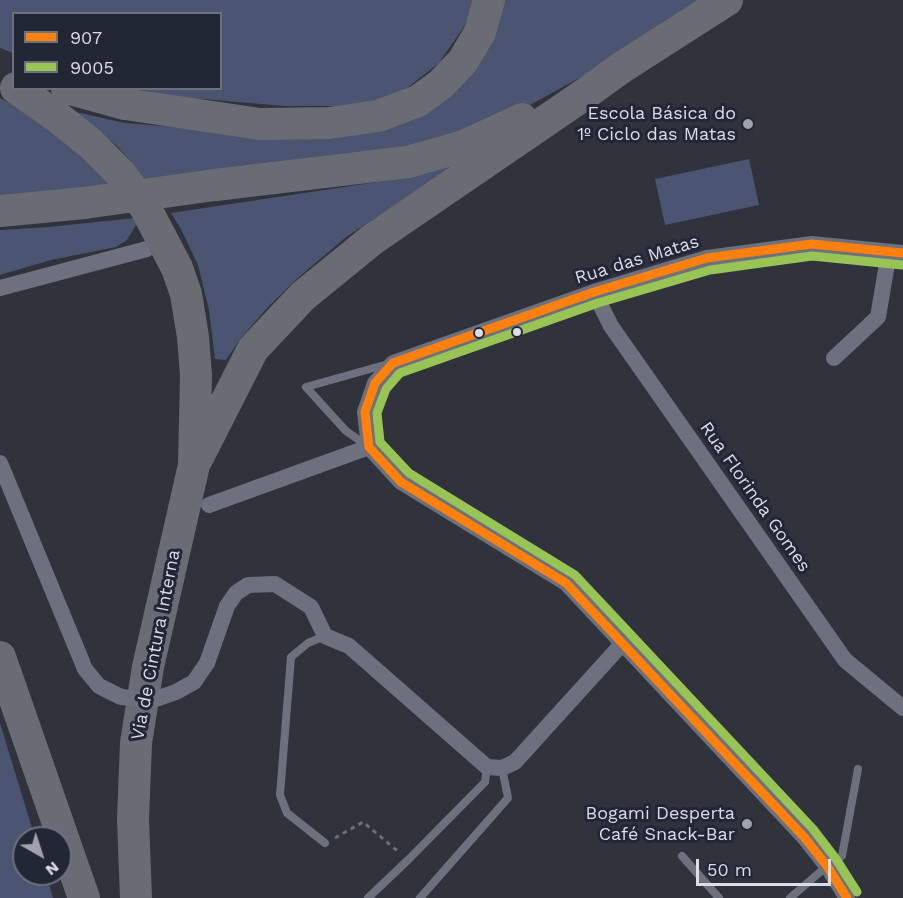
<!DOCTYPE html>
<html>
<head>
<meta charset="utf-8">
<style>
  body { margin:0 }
  #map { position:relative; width:903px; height:898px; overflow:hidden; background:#30333c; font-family:"Work Sans",sans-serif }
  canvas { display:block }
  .legend { position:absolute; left:12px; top:12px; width:210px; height:78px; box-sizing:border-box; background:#222736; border:2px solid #6c707d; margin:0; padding:8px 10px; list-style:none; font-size:18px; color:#dadde7 }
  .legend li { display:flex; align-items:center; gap:12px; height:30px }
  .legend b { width:30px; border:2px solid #6c707d }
  .north { position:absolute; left:12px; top:826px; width:60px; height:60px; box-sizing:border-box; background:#222736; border:2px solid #6c707d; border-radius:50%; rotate:141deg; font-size:16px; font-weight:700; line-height:24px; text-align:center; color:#dadde7 }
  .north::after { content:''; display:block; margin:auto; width:21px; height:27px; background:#9ea2ab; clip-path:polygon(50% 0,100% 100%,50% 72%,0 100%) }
  .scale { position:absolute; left:696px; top:859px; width:135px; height:27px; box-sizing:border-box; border:3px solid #dadde7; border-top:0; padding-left:8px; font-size:18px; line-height:21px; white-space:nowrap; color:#dadde7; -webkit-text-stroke:4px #222736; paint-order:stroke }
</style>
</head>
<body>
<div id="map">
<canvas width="903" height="898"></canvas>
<ul class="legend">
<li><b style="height:8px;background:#ff800d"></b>907</li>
<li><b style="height:8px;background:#98c455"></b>9005</li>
</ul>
<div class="north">N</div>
<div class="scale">50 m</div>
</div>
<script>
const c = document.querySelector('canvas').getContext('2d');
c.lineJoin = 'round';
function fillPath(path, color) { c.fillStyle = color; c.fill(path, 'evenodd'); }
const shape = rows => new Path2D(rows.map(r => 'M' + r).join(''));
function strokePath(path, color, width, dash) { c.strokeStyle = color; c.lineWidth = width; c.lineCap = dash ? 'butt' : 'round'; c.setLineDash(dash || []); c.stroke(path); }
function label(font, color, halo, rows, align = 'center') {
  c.font = font + ' "Work Sans",sans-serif'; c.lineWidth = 6; c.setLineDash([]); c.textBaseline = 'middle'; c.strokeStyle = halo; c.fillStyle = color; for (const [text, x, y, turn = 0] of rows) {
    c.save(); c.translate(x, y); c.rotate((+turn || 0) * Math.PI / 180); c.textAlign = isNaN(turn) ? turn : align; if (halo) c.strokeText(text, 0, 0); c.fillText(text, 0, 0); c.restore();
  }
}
fillPath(shape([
  [0,0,475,0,465,25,439,63,406,89,362,106,283,106,180,97,136,89,220,88,220,14,14,14,13,53,0,48],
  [501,0,705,0,583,76,530,105,464,132,392,152,142,180,130,160,117,146,76,112,125,123,189,128,404,118],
  [0,98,36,117,116,186,0,199],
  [749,159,759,205,665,225,655,179],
  [463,160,345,238,299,277,268,307,241,338,226,360,215,359,209,310,198,265,181,229,171,213,384,181,427,172],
  [135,218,136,225,127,240,116,247,51,260,0,275,0,230,49,227],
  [0,723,35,838,24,838,24,874,46,874,53,898,0,898]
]), '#4b5470');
strokePath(shape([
  [335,838,363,822,400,853]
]), '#6c6e78', 3, [4.5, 4.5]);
strokePath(shape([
  [369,447,346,431,306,387,388,364],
  [325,843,287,813,280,795,291,657,308,643,325,636],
  [682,856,719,898],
  [368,898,408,860,485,782,487,767],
  [420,898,508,798,502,768],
  [790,898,827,866,842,856,858,769]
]), '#6c717d', 8);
strokePath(shape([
  [0,288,147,249],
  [594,292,611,326,845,660,903,708],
  [834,358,878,317,889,252],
  [0,463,85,669],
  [209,505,369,447],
  [207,663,227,606,236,593,248,585,275,584,311,607,325,636,349,646,487,767,502,768,515,762,622,644],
  [847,898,827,866,804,837,566,583,401,482,369,447,365,412,375,383,393,363,594,292,707,258,812,244,903,253]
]), '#6c717d', 16);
strokePath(shape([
  [16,88,60,119,91,144,120,173,145,207,177,268,186,294,193,337,196,375,194,465,148,667,136,743,133,819,136,898],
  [67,88,125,104,260,124,329,123,378,116,418,101,441,84,463,61,480,32,489,0],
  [215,185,408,162,464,146,522,119],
  [0,211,84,203],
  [197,459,253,349,303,296,373,239,585,94,621,68,727,0],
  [0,657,84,898]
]), '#696c73', 32);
strokePath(shape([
  [85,669,99,686,121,697,153,700,176,692,194,682,207,663]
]), '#6c717d', 16);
strokePath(shape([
  [84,203,215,185]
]), '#696c73', 32);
strokePath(shape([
  [847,898,827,866,804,837,566,583,401,482,369,447,365,412,375,383,393,363,594,292,707,258,812,244,903,253]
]), '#ff800d', 9);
strokePath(shape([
  [857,892,836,859,813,829,575,575,409,473,380,442,377,413,386,389,400,373,598,303,710,270,812,256,902,265]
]), '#98c455', 9);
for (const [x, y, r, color] of [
  [748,124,6,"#9ea2ab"],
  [517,332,5,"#dadde7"],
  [479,333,5,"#dadde7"],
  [747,824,6,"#9ea2ab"]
]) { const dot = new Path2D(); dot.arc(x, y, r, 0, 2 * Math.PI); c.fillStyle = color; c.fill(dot); strokePath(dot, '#222736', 2); }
label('18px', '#dadde7', '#222736', [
  ["Escola Básica do",736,114],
  ["1º Ciclo das Matas",736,135],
  ["Bogami Desperta",735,814],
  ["Café Snack-Bar",735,835]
], 'right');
label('18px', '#dadde7', '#222736', [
  ["Rua das Matas",637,260,-17],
  ["Rua Florinda Gomes",755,497,55],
  ["Via de Cintura Interna",156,645,-79]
]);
</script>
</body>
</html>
